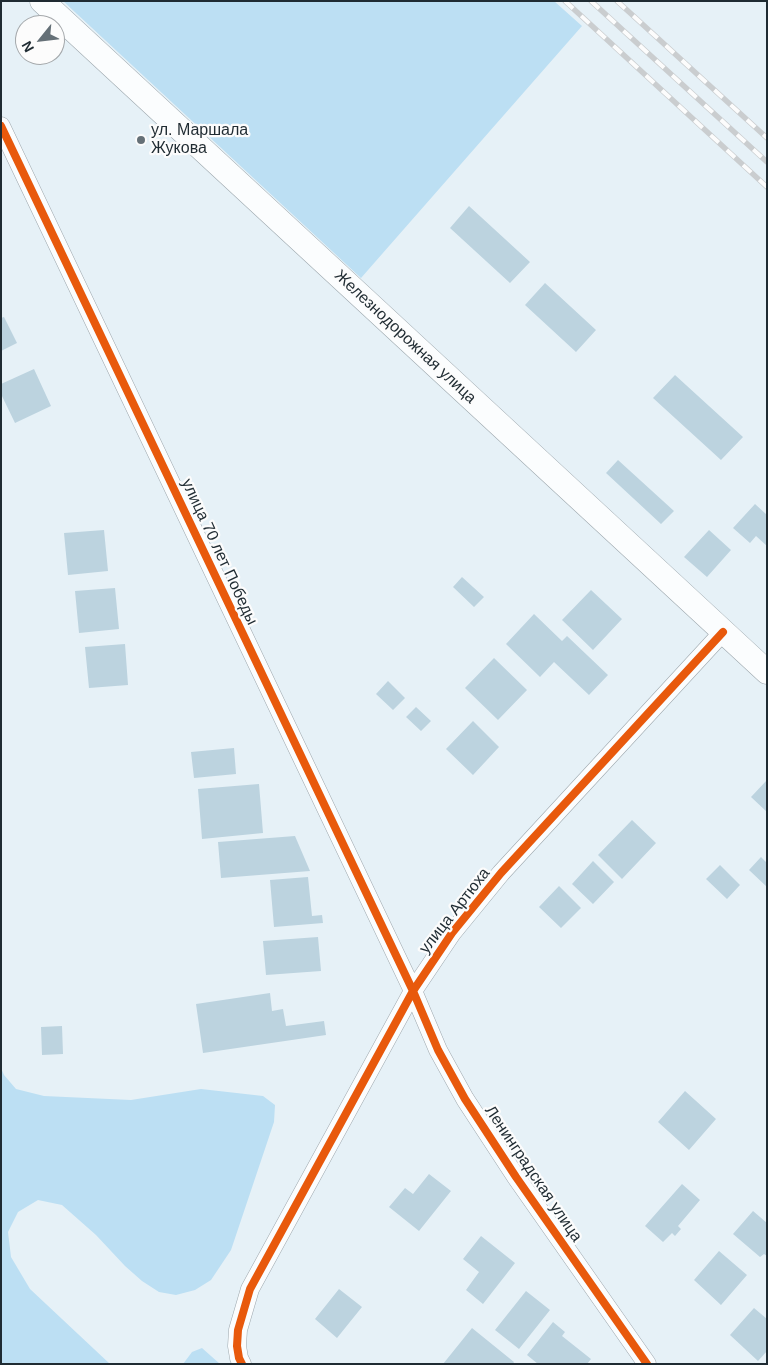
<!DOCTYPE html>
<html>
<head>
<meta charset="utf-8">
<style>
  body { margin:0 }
  #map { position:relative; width:768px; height:1365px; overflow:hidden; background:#e6f1f7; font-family:Arial,sans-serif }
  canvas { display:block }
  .frame { position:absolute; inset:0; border:2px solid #1f2b32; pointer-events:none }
  .north { position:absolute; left:15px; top:15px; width:50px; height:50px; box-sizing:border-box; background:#fcfcfc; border:1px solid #a4a8ab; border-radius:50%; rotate:241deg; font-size:14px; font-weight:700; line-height:20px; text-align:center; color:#1f2b32 }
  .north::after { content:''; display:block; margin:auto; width:18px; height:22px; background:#657077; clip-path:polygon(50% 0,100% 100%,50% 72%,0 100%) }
</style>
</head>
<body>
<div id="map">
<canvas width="768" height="1365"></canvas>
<div class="frame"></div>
<div class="north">N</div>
</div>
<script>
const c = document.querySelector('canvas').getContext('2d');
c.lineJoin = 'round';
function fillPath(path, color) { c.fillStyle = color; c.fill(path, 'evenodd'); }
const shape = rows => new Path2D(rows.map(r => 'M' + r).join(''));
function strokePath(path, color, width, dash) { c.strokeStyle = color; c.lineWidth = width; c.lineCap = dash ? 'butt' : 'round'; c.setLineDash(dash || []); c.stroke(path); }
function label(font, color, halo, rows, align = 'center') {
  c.font = font + ' Arial,sans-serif'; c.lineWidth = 4.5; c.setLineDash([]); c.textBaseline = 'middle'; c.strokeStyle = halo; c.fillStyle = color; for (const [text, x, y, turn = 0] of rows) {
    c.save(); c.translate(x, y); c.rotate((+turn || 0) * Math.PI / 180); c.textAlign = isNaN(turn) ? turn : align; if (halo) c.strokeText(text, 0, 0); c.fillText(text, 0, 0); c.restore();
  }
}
fillPath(shape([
  [63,1,554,1,582,26,361,278],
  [1,1068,4,1075,16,1089,44,1096,131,1100,201,1089,263,1096,275,1105,274,1122,231,1250,211,1280,195,1290,176,1295,159,1292,142,1281,125,1266,96,1235,62,1205,38,1200,18,1212,8,1232,11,1257,30,1289,110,1364,1,1364],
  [202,1348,220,1364,183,1364,192,1352]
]), '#bcdff3');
fillPath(shape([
  [469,206,530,262,510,283,450,228],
  [545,283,596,330,576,352,525,305],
  [4,317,17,343,1,351,1,318],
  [34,369,51,406,15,423,1,394,1,384],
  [675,375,743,437,721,460,653,398],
  [618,460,674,511,661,524,606,473],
  [755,504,767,515,767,546,756,536,750,543,733,528],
  [104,530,108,571,68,575,64,533],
  [709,530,731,550,707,577,684,557],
  [462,577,484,597,474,607,453,587],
  [115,588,119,629,79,633,75,591],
  [591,590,622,619,593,650,562,620],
  [534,614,562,641,567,636,608,675,589,695,554,662,540,677,506,644],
  [125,644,128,685,89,688,85,647],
  [494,658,527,690,498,720,465,688],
  [388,681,405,698,393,710,376,694],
  [416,707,431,721,421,731,406,717],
  [473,721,499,747,473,775,446,749],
  [234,748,236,774,194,778,191,752],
  [767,780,767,812,751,797],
  [259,784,263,833,202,839,198,789],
  [632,820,656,843,622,879,598,855],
  [295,836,310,871,221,878,218,842],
  [761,857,767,863,767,887,749,870],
  [593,861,614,882,593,904,572,884],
  [720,865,740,885,727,899,706,879],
  [308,877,312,916,322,915,323,923,274,927,270,880],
  [559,886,581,908,561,928,539,907],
  [318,937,321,971,266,975,263,941],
  [270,993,272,1011,283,1009,286,1026,324,1021,326,1035,203,1053,196,1004],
  [62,1026,63,1054,42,1055,41,1027],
  [685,1091,716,1119,689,1150,658,1122],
  [429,1174,451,1191,419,1231,389,1207,405,1188,413,1194],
  [682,1184,700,1200,678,1226,681,1229,675,1236,672,1233,663,1242,645,1226],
  [753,1211,767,1223,767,1256,764,1254,760,1257,733,1234],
  [481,1236,515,1263,483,1304,466,1290,479,1272,463,1259],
  [719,1251,747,1275,721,1305,694,1280],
  [339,1289,362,1307,337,1338,315,1319],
  [526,1291,550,1310,519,1349,495,1330],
  [754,1308,767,1319,767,1351,758,1361,730,1335],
  [553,1322,565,1332,562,1336,591,1359,587,1364,538,1364,527,1355],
  [472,1328,514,1362,513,1364,443,1364]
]), '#bcd3df');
const street = shape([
  [1,126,413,991,438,1050,465,1099,516,1177,647,1364],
  [242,1364,239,1358,237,1346,238,1330,250,1289,413,991,452,933,501,873,723,632]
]);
const secondary = shape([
  [42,1,767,672]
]);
strokePath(street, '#9da7ad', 19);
strokePath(secondary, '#9da7ad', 25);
strokePath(street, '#fbfdfe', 18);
strokePath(secondary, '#fbfdfe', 24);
const rail = shape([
  [565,1,767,187],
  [591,1,767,162],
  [617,1,767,138]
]);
strokePath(rail, '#cacdcf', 5.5);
strokePath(rail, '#fcfcfc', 4, [11]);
strokePath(shape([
  [1,126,413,991,438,1050,465,1099,516,1177,647,1364],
  [242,1364,239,1358,237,1346,238,1330,250,1289,413,991,452,933,501,873,723,632]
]), '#e8590c', 8);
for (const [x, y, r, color] of [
  [141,140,5,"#657077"]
]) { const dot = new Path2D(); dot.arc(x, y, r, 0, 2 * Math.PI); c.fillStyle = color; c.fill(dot); strokePath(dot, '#fcfcfc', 2); }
label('16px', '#1f2b32', '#fcfcfc', [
  ["ул. Маршала",151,131],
  ["Жукова",151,149]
], 'left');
label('16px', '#1f2b32', '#fcfcfc', [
  ["Железнодорожная улица",405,337,43],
  ["улица 70 лет Победы",219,552,65],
  ["улица Артюха",455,911,-52],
  ["Ленинградская улица",533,1174,56]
]);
</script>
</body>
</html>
